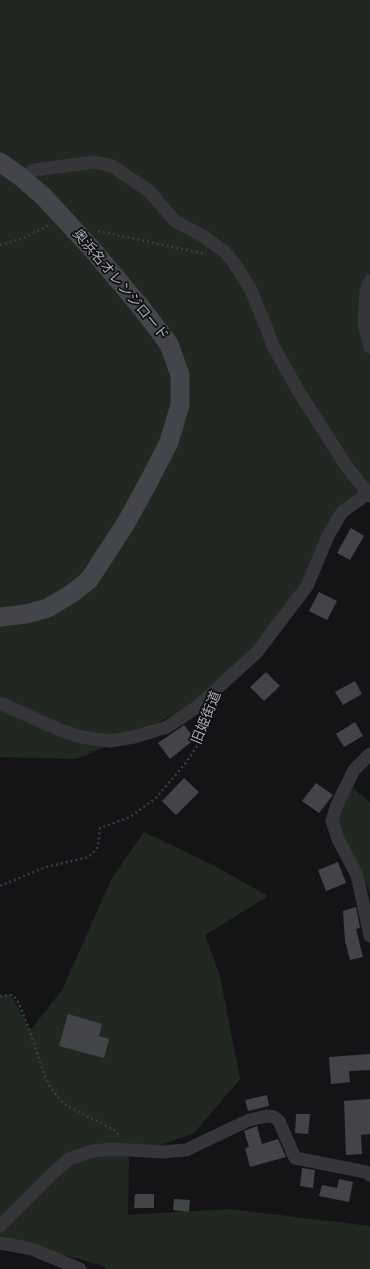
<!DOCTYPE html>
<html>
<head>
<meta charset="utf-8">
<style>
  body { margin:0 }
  canvas { display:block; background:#141416 }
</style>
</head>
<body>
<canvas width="370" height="1269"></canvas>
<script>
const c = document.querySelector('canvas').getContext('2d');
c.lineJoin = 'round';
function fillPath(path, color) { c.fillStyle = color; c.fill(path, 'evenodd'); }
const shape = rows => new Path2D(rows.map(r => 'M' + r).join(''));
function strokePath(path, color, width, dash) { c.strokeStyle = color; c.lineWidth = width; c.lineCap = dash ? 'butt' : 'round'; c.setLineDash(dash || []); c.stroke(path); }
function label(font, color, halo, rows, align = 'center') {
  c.font = font + ' "Sofia Sans Condensed","Noto Sans JP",sans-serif'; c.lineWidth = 3.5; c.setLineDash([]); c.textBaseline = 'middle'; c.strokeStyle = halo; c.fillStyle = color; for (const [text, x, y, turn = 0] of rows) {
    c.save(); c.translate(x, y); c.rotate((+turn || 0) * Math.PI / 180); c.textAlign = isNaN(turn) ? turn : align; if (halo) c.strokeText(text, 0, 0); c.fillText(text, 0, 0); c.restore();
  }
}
fillPath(shape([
  [0,0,370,0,370,495,350,506,269,637,197,701,143,731,76,759,0,757],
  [351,787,370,802,370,893,364,877,332,821],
  [144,832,213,865,268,896,205,935,220,976,240,1079,194,1133,144,1151,129,1152,128,1215,229,1209,370,1226,370,1269,106,1269,103,1266,0,1237,0,996,11,995,30,1031,62,990,112,878]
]), '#212822');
fillPath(shape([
  [351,528,364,536,350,560,337,553],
  [319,592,337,601,327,620,309,611],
  [266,672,280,686,264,701,250,687],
  [355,681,362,694,343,705,335,692],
  [355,722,363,736,344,747,336,734],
  [184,725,195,739,170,759,158,743],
  [184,778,199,792,176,815,162,801],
  [316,783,333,795,319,813,302,801],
  [338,862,346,883,326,891,318,870],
  [356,907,360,928,356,929,363,957,350,960,345,941,343,911],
  [68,1014,102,1024,99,1036,109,1039,104,1058,59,1046],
  [370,1054,370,1070,349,1071,350,1082,331,1084,329,1057],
  [267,1095,269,1106,248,1111,245,1100],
  [370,1099,370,1134,361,1135,362,1154,346,1155,344,1101],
  [296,1114,310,1114,308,1134,295,1133],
  [257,1126,262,1144,278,1139,286,1157,250,1167,245,1148,249,1147,244,1131],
  [302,1168,315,1170,313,1188,300,1186],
  [339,1179,353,1182,349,1202,319,1196,322,1185,337,1188],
  [135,1194,154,1194,154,1208,134,1208],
  [174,1199,190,1200,189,1212,173,1210]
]), '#434448');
strokePath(shape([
  [98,231,206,254],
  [0,245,24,238,49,225],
  [0,886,46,867,89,857,98,847,100,828,130,817,156,798,185,764,200,742,210,713],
  [0,996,11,995,17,999,30,1031,46,1079,51,1088,64,1104,114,1130,119,1136]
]), '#3c3d41', 2.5, [2, 3]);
strokePath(shape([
  [21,177,35,170,94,162,112,166,149,191,175,221,203,236,225,252,234,263,251,290,270,337,272,344,299,392,345,464,370,496],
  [370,281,366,291,364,324,370,347],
  [0,703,60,730,81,737,110,741,134,737,167,727,197,707,257,652,307,586,328,536,342,512,367,494,370,490],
  [370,754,354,770,336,807,332,821,338,839,357,875,370,936],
  [0,1226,51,1175,69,1159,93,1151,112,1149,162,1152,186,1150,249,1120,267,1116,274,1117,279,1121,295,1158,366,1172,370,1175],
  [0,1243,32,1249,80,1269]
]), '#36363a', 13);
strokePath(shape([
  [0,162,21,177,44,197,91,248,139,305,169,344,180,375,180,405,169,442,148,483,126,523,89,580,71,594,48,608,26,614,0,617]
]), '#44454a', 19);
label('14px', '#a8abb4', '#0f0f11', [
  ["奥浜名オレンジロード",120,285,50],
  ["旧姫街道",207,718,-68]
]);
</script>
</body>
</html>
